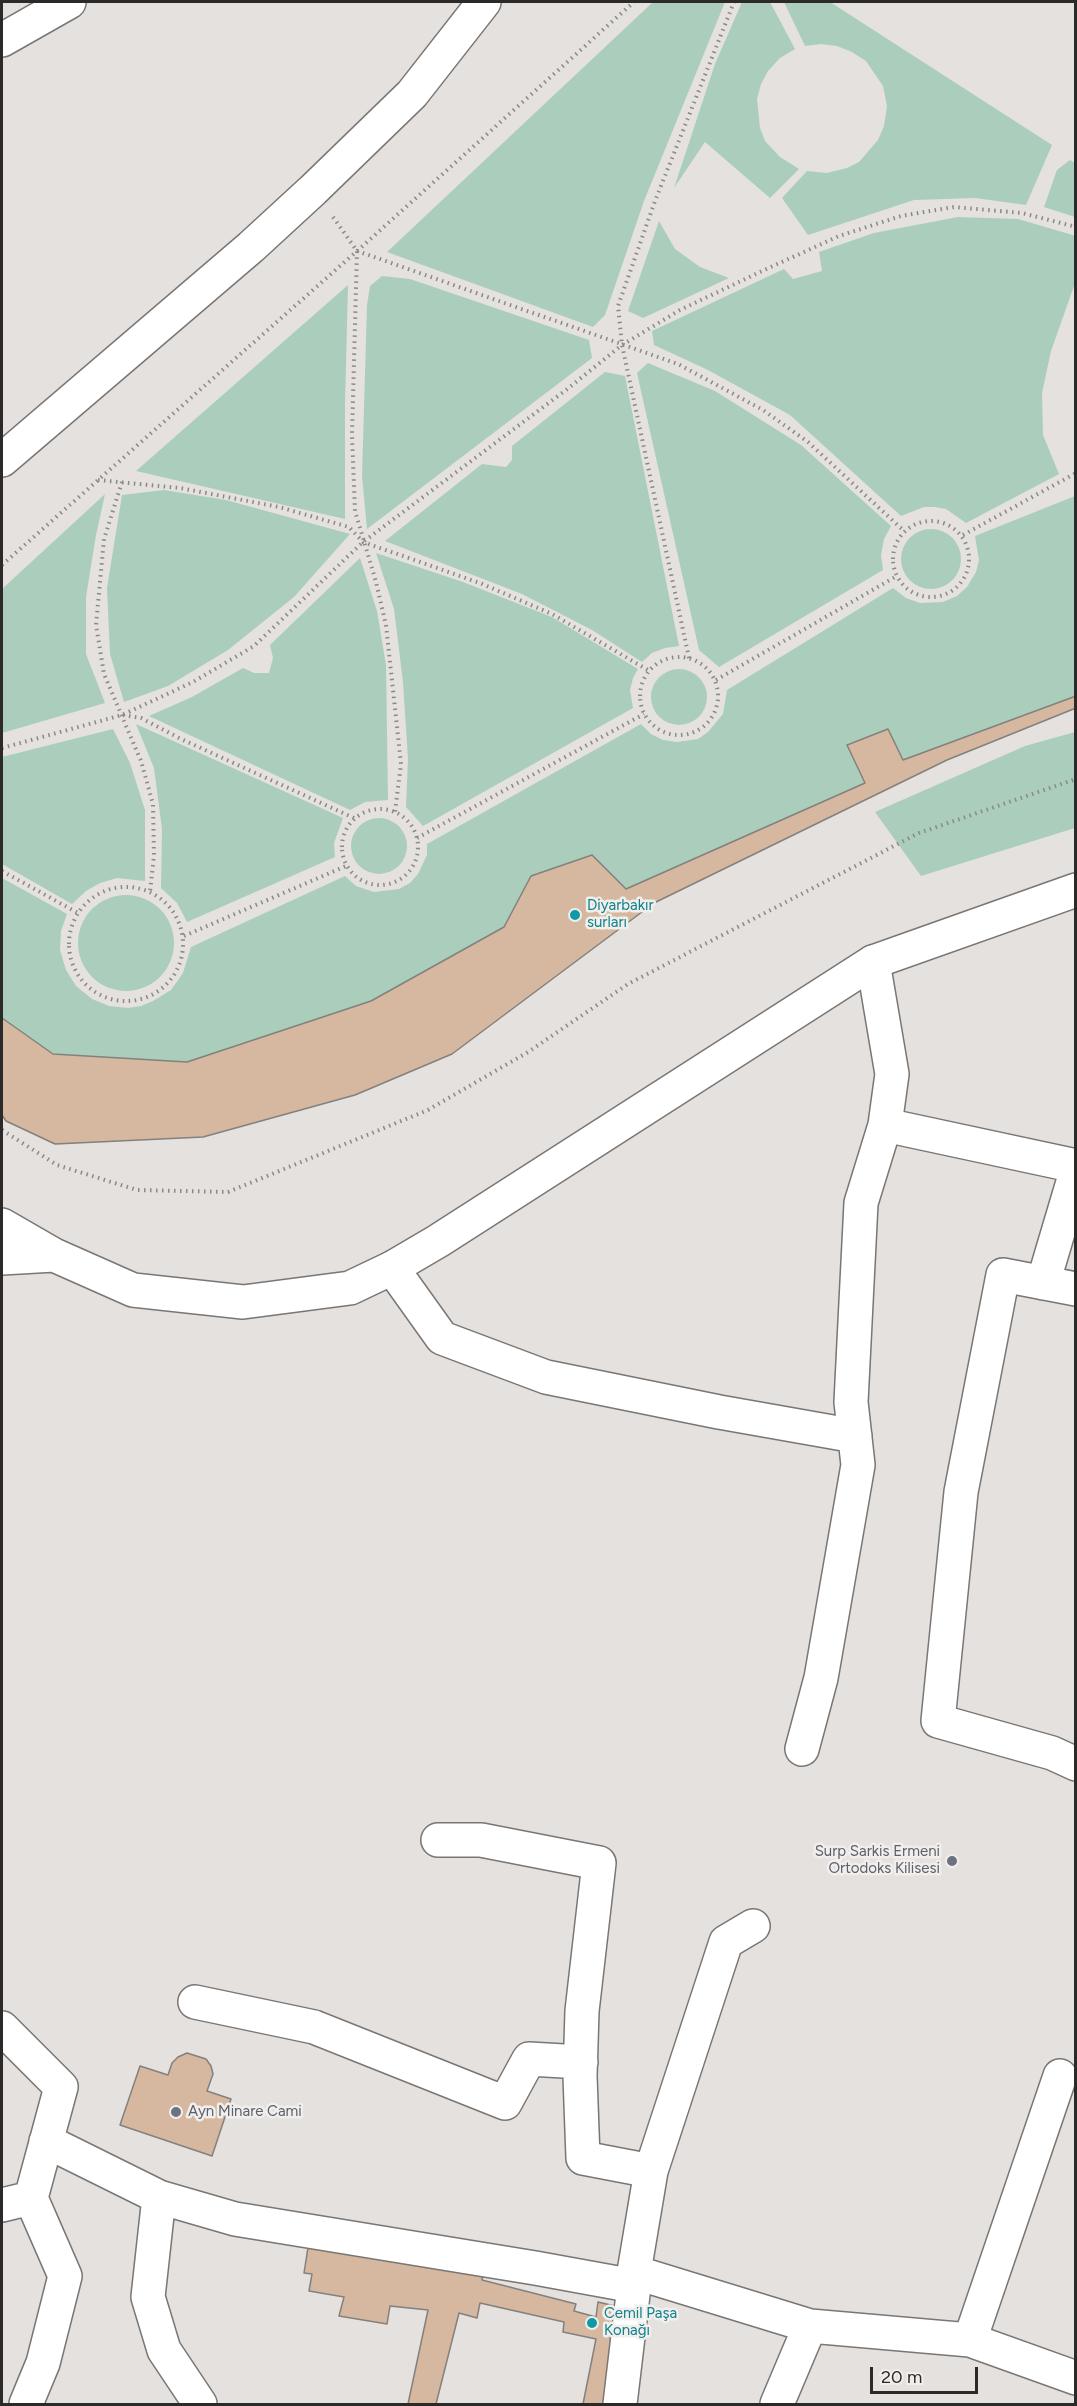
<!DOCTYPE html>
<html>
<head>
<meta charset="utf-8">
<style>
  body { margin:0 }
  #map { position:relative; width:1077px; height:2406px; overflow:hidden; background:#e4e1de; font-family:Figtree,sans-serif }
  canvas { display:block }
  .frame { position:absolute; inset:0; border:3px solid #2b2a29; pointer-events:none }
  .scale { position:absolute; left:870px; top:2367px; width:108px; height:27px; box-sizing:border-box; border:3px solid #2b2a29; border-top:0; padding-left:8px; font-size:18px; line-height:21px; white-space:nowrap; color:#2b2a29; -webkit-text-stroke:4px #f1eeeb; paint-order:stroke }
</style>
</head>
<body>
<div id="map">
<canvas width="1077" height="2406"></canvas>
<div class="frame"></div>
<div class="scale">20 m</div>
</div>
<script>
const c = document.querySelector('canvas').getContext('2d');
c.lineJoin = 'round';
function fillPath(path, color) { c.fillStyle = color; c.fill(path, 'evenodd'); }
const shape = rows => new Path2D(rows.map(r => 'M' + r).join(''));
function strokePath(path, color, width, dash) { c.strokeStyle = color; c.lineWidth = width; c.lineCap = dash ? 'butt' : 'round'; c.setLineDash(dash || []); c.stroke(path); }
function label(font, color, halo, rows, align = 'center') {
  c.font = font + ' Figtree,sans-serif'; c.lineWidth = 5; c.setLineDash([]); c.textBaseline = 'middle'; c.strokeStyle = halo; c.fillStyle = color; for (const [text, x, y, turn = 0] of rows) {
    c.save(); c.translate(x, y); c.rotate((+turn || 0) * Math.PI / 180); c.textAlign = isNaN(turn) ? turn : align; if (halo) c.strokeText(text, 0, 0); c.fillText(text, 0, 0); c.restore();
  }
}
fillPath(shape([
  [653,2,725,2,644,201,605,315,593,327,387,252],
  [742,2,770,2,795,49,780,58,768,71,761,84,757,99,760,128,765,141,780,157,799,169,770,198,705,142,674,188,715,64],
  [784,2,830,2,1052,145,1026,205,975,198,914,200,808,235,782,198,807,171,827,173,847,168,859,162,878,140,884,126,887,106,883,86,866,61,852,52,837,46,821,44,805,46],
  [1070,160,1075,163,1075,217,1044,207,1057,170],
  [958,217,1018,219,1076,236,1075,283,1051,351,1042,393,1043,435,1059,474,966,523,946,509,935,507,924,507,901,516,790,415,708,370,654,345,652,331,784,269,793,279,822,271,819,252,874,233],
  [659,221,675,249,700,267,729,278,643,318,628,311],
  [382,276,410,279,589,340,592,358,367,529,362,476,367,305,370,286],
  [348,285,345,403,345,519,136,471],
  [648,363,715,391,801,445,891,526,884,539,881,555,883,570,719,667,699,650,637,373],
  [605,372,625,376,679,646,665,648,652,653,642,662,592,630,522,594,385,541,482,464,506,467,512,460,512,446],
  [164,490,226,500,350,534,294,597,228,650,168,686,124,702,110,654,107,588,122,495],
  [105,494,96,535,86,597,86,654,105,703,2,733,2,589],
  [1075,496,1075,696,903,760,888,729,847,744,865,783,626,889,504,927,371,1001,187,1062,53,1054,2,1018,2,878,67,914,61,931,60,950,66,970,76,986,92,999,109,1006,128,1008,141,1006,153,1001,171,990,183,973,191,947,345,876,356,886,374,892,399,889,410,883,418,874,427,855,427,844,641,724,651,734,663,740,677,742,698,739,708,732,723,714,727,690,893,588,906,598,920,603,943,602,957,596,967,587,976,572,979,560,975,536],
  '901 559a30 30 0 1 1 60 0a30 30 0 1 1-60 0Z',
  [376,553,463,582,552,617,638,669,633,678,630,690,633,708,423,826,406,807,408,759,403,682,394,609],
  [360,558,377,611,386,665,388,800,365,802,350,810,149,716,192,697,243,668,254,673,269,673,273,658,270,645],
  '651 697a28 28 0 1 1 56 0a28 28 0 1 1-56 0Z',
  [136,724,343,818,334,843,335,857,187,922,177,903,161,888,162,829,154,768],
  [113,729,130,763,145,810,145,881,117,878,100,883,86,891,72,904,2,864,2,757],
  [1075,732,1075,828,921,876,875,812,1025,746],
  '351 846a28 28 0 1 1 56 0a28 28 0 1 1-56 0Z',
  '78 943a48 48 0 1 1 96 0a48 48 0 1 1-96 0Z'
]), '#aacebb');
const building = shape([
  [1076,696,1076,708,947,760,654,903,452,1054,355,1095,203,1137,55,1144,6,1121,2,1115,2,1018,53,1054,187,1062,371,1001,504,927,531,876,592,855,626,889,865,783,847,745,888,729,903,760,1076,696],
  [187,2053,206,2059,211,2066,213,2074,207,2091,231,2099,212,2156,120,2125,140,2066,168,2075,172,2063,178,2057,187,2053],
  [309,2241,485,2266,482,2280,576,2304,574,2311,596,2317,598,2302,623,2308,609,2404,583,2404,596,2339,563,2332,564,2322,480,2303,477,2318,459,2313,436,2404,408,2404,428,2310,390,2306,387,2324,339,2316,344,2297,309,2291,312,2274,304,2273,309,2241]
]);
fillPath(building, '#d5b89f');
strokePath(building, '#83807e', 1.5);
const minor = shape([
  [2,40,69,2],
  [885,1125,1076,1166],
  [392,1268,442,1338,546,1377,719,1412,855,1436],
  [1043,1283,1076,1172],
  [1076,1289,1003,1275,961,1492,938,1721,1052,1753,1076,1764],
  [802,1749,821,1678,858,1465,851,1402,861,1203,885,1125,892,1074,873,962],
  [438,1840,481,1840,599,1863,582,2011,580,2076,583,2158,651,2171],
  [753,1926,726,1942,651,2171,634,2272,810,2326],
  [195,2002,314,2027,505,2103,529,2059,581,2062],
  [2,2028,61,2087,31,2198,65,2276,43,2363,26,2404],
  [46,2141,159,2197,235,2219,535,2268,634,2286],
  [159,2197,148,2297,164,2350,200,2404],
  [2,2205,31,2198],
  [970,2340,1060,2076],
  [620,2404,634,2286,634,2272],
  [777,2404,810,2326,970,2340,1076,2378]
]);
const tertiary = shape([
  [2,460,251,247,313,190,412,94,484,2],
  [2,1225,54,1255,133,1290,243,1302,350,1288,392,1268,438,1241,873,962,1076,890],
  [2,1258,54,1255]
]);
strokePath(minor, '#797673', 36);
strokePath(tertiary, '#797673', 36);
strokePath(shape([
  [333,217,357,251,352,435,355,511,376,582,386,625,401,764,395,812],
  [357,251,678,364,763,410,808,442,904,531],
  [98,480,180,488,279,507,349,527,363,542,480,583,552,614,648,670],
  [122,482,104,539,96,625,104,674,141,761,153,804,154,855,150,892],
  '893 559a38 38 0 1 1 76 0a38 38 0 1 1-76 0Z',
  [963,535,1076,473],
  [2,565,357,251,634,2],
  '640 696a39 39 0 1 1 78 0a39 39 0 1 1-78 0Z',
  [689,658,622,345,618,306,655,201,734,2],
  [716,680,897,576],
  [123,715,141,718,181,739,354,818],
  [2,748,122,715,193,682,254,646,363,542,566,390,622,345,680,310,760,272,839,236,901,216,954,207,1022,213,1076,227],
  '342 847a38 38 0 1 1 76 0a38 38 0 1 1-76 0Z',
  [417,838,644,714],
  [2,871,78,913],
  '69 944a57 57 0 1 1 114 0a57 57 0 1 1-114 0Z',
  [184,936,346,866],
  [2,1130,57,1165,137,1190,228,1192,428,1110,528,1052,628,984,919,833,1076,779]
]), '#8b8987', 4, [1.5, 4.5]);
strokePath(minor, '#fff', 33);
strokePath(tertiary, '#fff', 33);
for (const [x, y, r, color] of [
  [575,915,6,"#0f9aa8"],
  [952,1861,6,"#6b7280"],
  [176,2112,6,"#6b7280"],
  [592,2323,6,"#0f9aa8"]
]) { const dot = new Path2D(); dot.arc(x, y, r, 0, 2 * Math.PI); c.fillStyle = color; c.fill(dot); strokePath(dot, '#f1eeeb', 2); }
label('15px', '#0d838f', '#f1eeeb', [
  ["Diyarbakır",587,906],
  ["surları",587,923],
  ["Cemil Paşa",604,2314],
  ["Konağı",604,2331]
], 'left');
label('15px', '#5b616d', '#f1eeeb', [
  ["Surp Sarkis Ermeni",940,1852],
  ["Ortodoks Kilisesi",940,1869],
  ["Ayn Minare Cami",188,2112,"left"]
], 'right');
</script>
</body>
</html>
